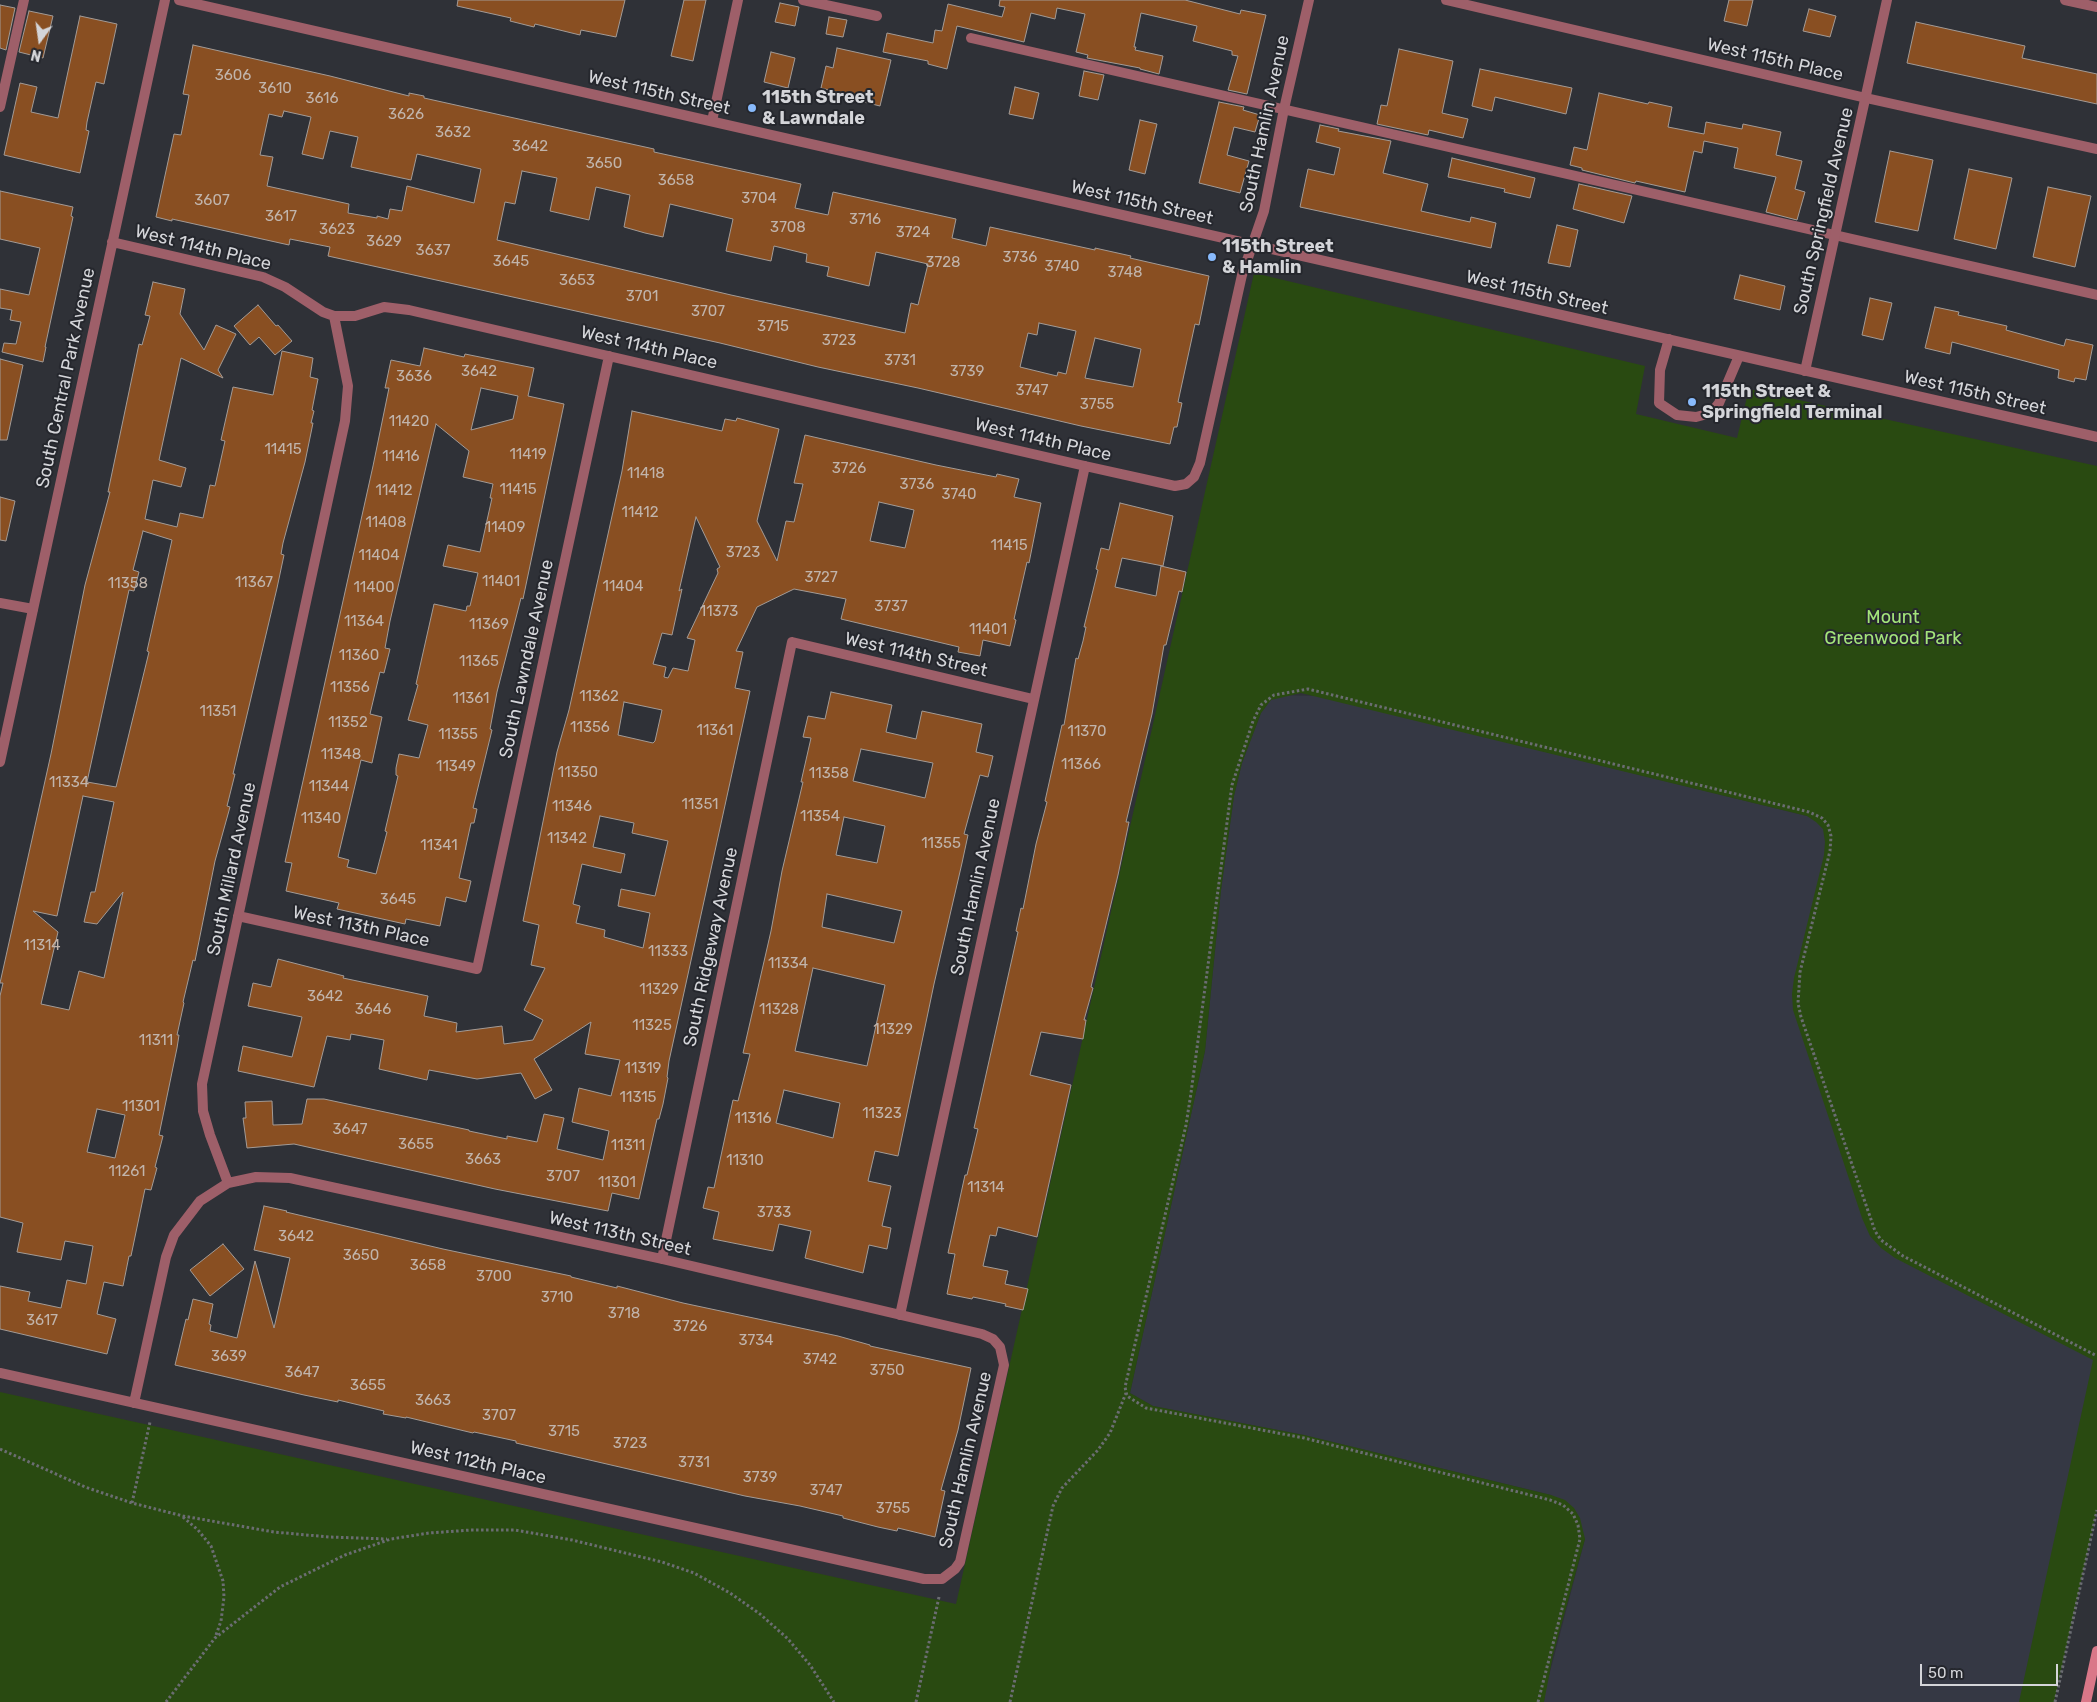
<!DOCTYPE html>
<html>
<head>
<meta charset="utf-8">
<style>
  body { margin:0 }
  #map { position:relative; width:2097px; height:1702px; overflow:hidden; background:#2f3137; font-family:Rubik,sans-serif }
  canvas { display:block }
  .north { position:absolute; left:15px; top:15px; width:50px; height:50px; -webkit-text-stroke:4px #25272d; paint-order:stroke; rotate:194deg; font-size:14px; font-weight:700; line-height:20px; text-align:center; color:#d4d5d9 }
  .north::after { content:''; display:block; margin:auto; width:18px; height:22px; background:#d4d5d9; clip-path:polygon(50% 0,100% 100%,50% 72%,0 100%) }
  .scale { position:absolute; left:1920px; top:1664px; width:138px; height:22px; box-sizing:border-box; border:2px solid #d4d5d9; border-top:0; padding-left:6px; font-size:15px; line-height:18px; white-space:nowrap; color:#d4d5d9; -webkit-text-stroke:4px #25272d; paint-order:stroke }
</style>
</head>
<body>
<div id="map">
<canvas width="2097" height="1702"></canvas>
<div class="north">N</div>
<div class="scale">50 m</div>
</div>
<script>
const c = document.querySelector('canvas').getContext('2d');
c.lineJoin = 'round';
function fillPath(path, color) { c.fillStyle = color; c.fill(path, 'evenodd'); }
const shape = rows => new Path2D(rows.map(r => 'M' + r).join(''));
function strokePath(path, color, width, dash) { c.strokeStyle = color; c.lineWidth = width; c.lineCap = dash ? 'butt' : 'round'; c.setLineDash(dash || []); c.stroke(path); }
function label(font, color, halo, rows, align = 'center') {
  c.font = font + ' Rubik,sans-serif'; c.lineWidth = 4; c.setLineDash([]); c.textBaseline = 'middle'; c.strokeStyle = halo; c.fillStyle = color; for (const [text, x, y, turn = 0] of rows) {
    c.save(); c.translate(x, y); c.rotate((+turn || 0) * Math.PI / 180); c.textAlign = isNaN(turn) ? turn : align; if (halo) c.strokeText(text, 0, 0); c.fillText(text, 0, 0); c.restore();
  }
}
fillPath(shape([
  [1274,695,1319,696,1807,816,2097,882,2097,1510,2054,1702,1544,1702,1545,1691,1585,1539,1551,1495,1304,1435,1153,1406,1130,1393,1205,1051,1221,890,1234,796,1242,763,1261,713]
]), '#353844');
fillPath(shape([
  [1254,273,1645,366,1636,414,1737,438,1749,389,2097,466,2097,1510,2054,1702,2019,1702,2093,1360,1895,1258,1881,1248,1870,1236,1862,1218,1793,1010,1792,994,1794,978,1824,855,1825,842,1823,829,1816,822,1807,816,1301,693,1271,700,1261,713,1242,763,1234,796,1221,890,1205,1051,1130,1393,1153,1406,1304,1435,1551,1495,1565,1500,1574,1508,1580,1518,1585,1539,1553,1655,1544,1702,0,1702,0,1392,956,1604]
]), '#294a11');
const building = shape([
  [458,0,625,0,616,37,581,30,580,35,535,24,534,27,510,21,511,18,457,6,458,0],
  [684,0,706,0,693,61,671,56,684,0],
  [1000,0,1185,0,1240,14,1241,10,1266,15,1247,94,1228,90,1238,56,1232,55,1232,51,1193,41,1197,26,1141,13,1134,47,1136,47,1135,50,1163,56,1159,74,1140,69,1140,68,1087,58,1088,55,1076,52,1085,14,1057,8,1055,19,1031,13,1024,42,957,26,947,69,928,64,928,61,883,52,887,33,933,43,935,30,942,31,948,4,1002,17,1005,7,999,6,1000,0],
  [1729,0,1753,0,1747,26,1724,21,1729,0],
  [780,3,799,7,795,26,775,22,780,3],
  [0,5,15,8,6,50,0,48,0,5],
  [1809,9,1836,16,1830,37,1803,31,1809,9],
  [29,11,53,16,43,58,19,52,29,11],
  [80,16,117,24,104,84,96,82,87,122,86,130,89,131,80,173,4,155,20,83,37,87,31,112,58,118,80,16],
  [829,17,847,20,843,37,826,34,829,17],
  [1916,22,2025,46,2022,58,2097,74,2097,104,1907,63,1916,22],
  [193,45,330,76,409,96,409,93,424,96,424,98,654,149,654,152,801,184,795,208,828,215,833,192,956,219,952,238,986,246,990,227,1095,250,1095,248,1131,256,1130,258,1209,276,1199,325,1195,324,1178,402,1182,403,1177,427,1174,427,1170,444,1081,426,918,388,818,367,720,343,328,256,330,247,290,239,289,245,172,219,172,221,156,217,174,134,181,135,189,95,183,94,193,45],
  [284,111,311,117,302,154,323,159,330,131,358,137,351,167,411,180,417,154,481,169,474,203,407,186,402,211,390,209,388,219,377,216,377,218,348,213,349,204,267,186,273,157,260,155,269,114,282,117,284,111],
  [522,171,557,178,550,211,589,220,596,187,630,195,624,227,645,233,663,237,670,204,733,219,726,251,771,261,774,246,807,254,806,262,829,267,827,276,869,286,876,252,928,264,918,305,911,303,905,333,731,295,497,240,505,202,515,204,522,171],
  [1039,323,1076,331,1066,374,1058,372,1057,376,1020,367,1028,333,1037,335,1039,323],
  [1095,338,1141,349,1133,387,1085,378,1095,338],
  [837,48,891,60,880,106,856,100,856,97,821,88,826,66,833,68,837,48],
  [1399,49,1453,61,1442,113,1468,119,1463,138,1429,130,1428,135,1377,124,1381,105,1387,106,1399,49],
  [771,52,795,58,788,88,764,82,771,52],
  [1480,69,1572,88,1566,114,1495,97,1492,111,1472,106,1480,69],
  [1084,71,1104,75,1098,100,1079,96,1084,71],
  [1015,87,1039,93,1033,119,1009,114,1015,87],
  [1599,93,1648,104,1649,102,1672,107,1668,127,1704,134,1706,122,1742,129,1743,124,1781,132,1776,155,1802,161,1795,189,1805,192,1797,220,1766,212,1776,177,1734,168,1738,148,1704,141,1702,153,1694,151,1685,192,1636,181,1635,183,1582,170,1582,168,1570,165,1574,147,1587,150,1599,93],
  [1219,102,1244,107,1243,110,1260,115,1255,132,1234,127,1227,155,1249,161,1240,193,1199,183,1219,102],
  [1140,120,1157,124,1145,174,1129,170,1140,120],
  [1320,125,1339,129,1338,131,1391,141,1383,173,1428,184,1421,211,1470,222,1471,217,1496,223,1491,248,1300,207,1308,169,1334,175,1340,148,1316,142,1320,125],
  [1890,151,1933,160,1918,231,1875,222,1890,151],
  [1452,158,1535,178,1530,198,1504,192,1505,189,1448,177,1452,158],
  [1969,169,2012,178,1996,249,1954,239,1969,169],
  [1579,184,1632,196,1624,223,1573,209,1579,184],
  [2048,187,2091,196,2075,267,2033,257,2048,187],
  [0,191,73,207,71,216,73,217,45,347,46,347,43,362,2,352,4,343,16,344,21,322,10,320,12,310,0,308,0,289,29,295,40,248,0,239,0,191],
  [1557,225,1578,230,1570,267,1548,263,1557,225],
  [1740,275,1785,286,1780,310,1734,299,1740,275],
  [153,282,185,289,180,314,204,350,216,325,236,334,218,370,223,378,181,358,159,460,186,468,181,487,153,480,145,519,177,527,180,513,203,518,210,485,215,486,225,441,221,440,233,387,273,395,282,351,313,358,310,377,318,379,312,410,314,411,311,423,313,423,305,462,283,543,281,554,284,555,277,588,233,774,235,774,227,806,230,807,215,861,195,961,193,960,183,1002,184,1003,177,1035,179,1035,177,1048,159,1135,163,1136,155,1167,157,1168,151,1190,145,1189,131,1256,129,1256,123,1286,104,1282,97,1314,116,1319,107,1354,0,1329,0,1286,30,1292,28,1301,61,1308,67,1280,86,1284,93,1246,65,1241,61,1260,17,1252,23,1223,0,1217,0,996,3,983,0,983,51,754,85,585,110,492,108,492,139,344,142,345,150,316,145,315,153,282],
  [143,531,172,540,147,651,149,652,116,787,87,782,129,590,134,591,139,572,133,570,143,531],
  [83,796,114,802,95,892,91,892,84,922,97,924,123,892,104,978,79,971,69,1010,41,1004,58,932,33,911,57,916,83,796],
  [97,1109,125,1115,115,1158,87,1152,97,1109],
  [1870,298,1892,303,1883,340,1862,335,1870,298],
  [258,305,276,326,278,325,292,341,275,355,259,337,250,345,234,326,258,305],
  [1935,307,1959,312,1958,315,2007,326,2006,330,2064,346,2066,339,2093,345,2086,380,2075,378,2074,382,2058,378,2059,370,1952,342,1950,354,1925,348,1935,307],
  [424,348,464,357,465,354,534,368,528,396,564,404,523,599,521,598,497,692,490,729,492,730,473,808,477,809,474,823,471,823,459,878,471,881,466,902,446,897,440,926,406,919,405,924,337,909,339,903,286,891,292,863,285,862,373,466,389,388,385,388,391,360,420,366,424,348],
  [481,388,518,396,513,419,471,430,481,388],
  [436,424,469,451,463,477,493,484,490,498,492,498,480,552,448,545,443,566,478,573,470,606,467,606,466,611,434,604,416,684,418,685,408,720,428,725,419,758,399,754,396,768,396,775,398,776,385,831,387,832,376,874,347,867,349,860,338,857,361,760,372,763,382,717,370,714,380,672,384,673,390,649,385,648,390,621,436,424],
  [0,359,23,365,7,440,0,440,0,359],
  [632,411,722,431,725,419,736,421,737,418,779,429,757,521,777,561,786,521,794,522,803,484,794,483,805,435,936,465,996,477,997,474,1019,479,1014,497,1041,503,1029,563,1027,562,1014,619,1016,620,1010,646,983,640,980,656,958,652,959,647,841,619,846,599,794,589,757,607,736,651,743,652,735,688,750,691,669,1061,667,1077,668,1078,663,1104,659,1119,657,1119,639,1199,612,1193,608,1211,495,1189,294,1144,247,1148,243,1118,246,1118,245,1102,272,1101,273,1125,302,1124,307,1099,324,1099,469,1130,469,1131,507,1139,507,1136,537,1142,544,1114,564,1118,557,1149,603,1160,609,1131,572,1122,579,1088,611,1096,620,1060,585,1054,591,1022,534,1059,552,1090,535,1099,521,1073,477,1079,429,1070,427,1080,379,1069,384,1040,351,1034,350,1040,327,1036,314,1087,238,1071,243,1046,292,1057,302,1017,248,1006,253,983,271,987,278,959,344,976,343,978,428,996,424,1016,457,1023,456,1032,502,1026,504,1044,533,1040,543,1020,524,1010,545,968,531,965,539,925,523,921,557,752,569,710,622,471,632,411],
  [879,502,914,510,905,548,870,541,879,502],
  [696,517,720,567,717,569,718,573,687,638,695,640,688,671,673,668,668,678,664,677,666,667,653,664,662,633,672,635,682,589,679,591,696,517],
  [624,702,662,710,655,741,653,743,618,735,624,702],
  [600,816,634,823,632,833,668,841,655,896,621,889,618,906,650,913,643,948,604,937,605,930,576,923,580,906,573,904,582,864,621,873,625,854,593,847,600,816],
  [0,497,15,501,6,541,0,540,0,497],
  [1120,503,1173,516,1163,566,1122,558,1115,587,1156,596,1161,566,1186,572,1182,592,1179,591,1166,645,1164,645,1152,714,1126,822,1129,822,1118,875,1091,987,1093,988,1084,1020,1086,1020,1083,1039,1041,1032,1030,1075,1071,1085,1037,1237,998,1227,996,1236,990,1235,983,1266,1008,1271,1005,1284,1028,1289,1023,1310,1005,1306,1006,1304,973,1297,972,1299,947,1294,955,1254,948,1253,965,1175,967,1175,978,1129,974,1128,1018,932,1016,931,1021,908,1023,909,1036,844,1047,802,1045,801,1062,725,1064,725,1076,658,1078,659,1083,641,1086,627,1084,627,1098,570,1096,569,1101,548,1109,550,1120,503],
  [831,692,892,705,886,732,916,739,922,711,982,724,976,752,993,756,988,777,980,775,964,834,968,835,962,863,934,984,898,1156,875,1151,868,1181,891,1186,882,1226,891,1228,887,1249,869,1245,863,1273,805,1258,811,1231,779,1224,773,1251,713,1239,719,1212,703,1208,708,1187,714,1188,733,1100,738,1101,750,1054,743,1053,771,931,782,871,803,782,801,782,811,738,803,737,808,716,825,719,831,692],
  [861,749,933,763,925,798,853,781,861,749],
  [844,817,885,826,877,863,836,855,844,817],
  [827,894,902,911,894,943,822,927,827,894],
  [813,968,885,985,867,1066,795,1051,813,968],
  [784,1090,840,1103,833,1138,776,1123,784,1090],
  [264,1206,287,1211,286,1212,443,1249,571,1276,571,1277,617,1288,617,1286,683,1303,838,1336,870,1345,870,1346,971,1368,958,1430,941,1490,945,1491,935,1537,898,1528,897,1531,878,1527,843,1518,843,1516,800,1506,745,1496,516,1443,516,1441,474,1432,473,1433,406,1417,406,1418,383,1414,384,1411,338,1400,338,1402,304,1395,175,1365,186,1319,188,1320,193,1299,213,1304,209,1324,211,1325,210,1331,237,1338,255,1261,274,1328,290,1258,254,1250,264,1206],
  [223,1244,244,1269,210,1296,190,1270,223,1244]
]);
fillPath(building, '#894f22');
strokePath(building, '#a39b96', 1);
strokePath(shape([
  [0,1449,85,1487,132,1503,183,1516,274,1532,329,1537,387,1539],
  [132,1503,150,1422],
  [183,1517,198,1530,211,1546,223,1581,224,1597,221,1621,215,1638],
  [166,1702,215,1638,280,1587,345,1555,391,1539,429,1533,471,1530,515,1530,572,1540,662,1562,694,1573,730,1593,760,1614,788,1639,810,1665,834,1702],
  [916,1702,939,1597],
  [1010,1702,1053,1506,1062,1488,1098,1450,1110,1433,1126,1393],
  [1538,1702,1580,1539,1578,1525,1573,1514,1563,1505,1550,1500,1304,1438,1146,1408,1127,1396,1125,1387,1186,1125,1191,1093,1232,785,1253,721,1261,705,1274,695,1308,689,1809,812,1822,818,1828,825,1831,836,1830,851,1800,972,1798,1003,1801,1017,1875,1231,1881,1240,1903,1256,2097,1356],
  [2055,1702,2097,1510]
]), '#6b6d72', 3, [2.5, 2.5]);
strokePath(shape([
  [803,0,877,16],
  [2065,0,2097,7],
  [971,38,2097,295],
  [0,107,24,0],
  [1669,339,1660,370,1659,403,1677,415,1696,417,1711,413,1719,403,1739,356],
  [0,603,33,609]
]), '#9e5f69', 10);
strokePath(shape([
  [1446,0,1866,98,2097,149],
  [712,121,738,0],
  [112,242,263,277,285,287,323,312,334,316,355,316,384,307,409,310,1085,466,1175,486,1186,484,1194,477,1200,463,1242,275,1264,211,1284,109,1309,0],
  [1805,371,1887,0],
  [0,762,165,0],
  [238,916,477,969,609,356],
  [662,1259,792,642,1033,699],
  [900,1315,1085,466],
  [0,1373,924,1579,942,1579,955,1569,960,1562,1004,1365,1000,1347,993,1339,982,1334,662,1259,290,1178,256,1177,228,1183],
  [134,1403,166,1257,174,1235,200,1201,228,1183,210,1135,203,1111,202,1084,345,421,348,386,334,316]
]), '#9e5f69', 10);
strokePath(shape([
  [179,0,2097,437]
]), '#9e5f69', 10);
strokePath(shape([
  [2086,1702,2097,1651]
]), '#da7788', 10);
for (const [x, y, r, color] of [
  [752,108,5,"#88bafc"],
  [1212,257,5,"#88bafc"],
  [1692,402,5,"#88bafc"]
]) { const dot = new Path2D(); dot.arc(x, y, r, 0, 2 * Math.PI); c.fillStyle = color; c.fill(dot); strokePath(dot, '#25272d', 2); }
label('15px', '#c1b4ab', null, [
  ["3606",233,76],
  ["3610",275,89],
  ["3616",322,99],
  ["3626",406,115],
  ["3632",453,133],
  ["3642",530,147],
  ["3650",604,164],
  ["3658",676,181],
  ["3704",759,199],
  ["3607",212,201],
  ["3617",281,217],
  ["3716",865,220],
  ["3708",788,228],
  ["3623",337,230],
  ["3724",913,233],
  ["3629",384,242],
  ["3637",433,251],
  ["3736",1020,258],
  ["3645",511,262],
  ["3728",943,263],
  ["3740",1062,267],
  ["3748",1125,273],
  ["3653",577,281],
  ["3701",642,297],
  ["3707",708,312],
  ["3715",773,327],
  ["3723",839,341],
  ["3731",900,361],
  ["3642",479,372],
  ["3739",967,372],
  ["3636",414,377],
  ["3747",1032,391],
  ["3755",1097,405],
  ["11420",409,422],
  ["11415",283,450],
  ["11419",528,455],
  ["11416",401,457],
  ["3726",849,469],
  ["11418",646,474],
  ["3736",917,485],
  ["11415",518,490],
  ["11412",394,491],
  ["3740",959,495],
  ["11412",640,513],
  ["11408",386,523],
  ["11409",505,528],
  ["11415",1009,546],
  ["3723",743,553],
  ["11404",379,556],
  ["3727",821,578],
  ["11401",501,582],
  ["11367",254,583],
  ["11358",128,584],
  ["11404",623,587],
  ["11400",374,588],
  ["3737",891,607],
  ["11373",719,612],
  ["11364",364,622],
  ["11369",489,625],
  ["11401",988,630],
  ["11360",359,656],
  ["11365",479,662],
  ["11356",350,688],
  ["11362",599,697],
  ["11361",471,699],
  ["11351",218,712],
  ["11352",348,723],
  ["11356",590,728],
  ["11361",715,731],
  ["11370",1087,732],
  ["11355",458,735],
  ["11348",341,755],
  ["11366",1081,765],
  ["11349",456,767],
  ["11350",578,773],
  ["11358",829,774],
  ["11334",69,783],
  ["11344",329,787],
  ["11351",700,805],
  ["11346",572,807],
  ["11354",820,817],
  ["11340",321,819],
  ["11342",567,839],
  ["11355",941,844],
  ["11341",439,846],
  ["3645",398,900],
  ["11314",42,946],
  ["11333",668,952],
  ["11334",788,964],
  ["11329",659,990],
  ["3642",325,997],
  ["3646",373,1010],
  ["11328",779,1010],
  ["11325",652,1026],
  ["11329",893,1030],
  ["11311",156,1041],
  ["11319",643,1069],
  ["11315",638,1098],
  ["11301",141,1107],
  ["11323",882,1114],
  ["11316",753,1119],
  ["3647",350,1130],
  ["3655",416,1145],
  ["11311",628,1146],
  ["3663",483,1160],
  ["11310",745,1161],
  ["11261",127,1172],
  ["3707",563,1177],
  ["11301",617,1183],
  ["11314",986,1188],
  ["3733",774,1213],
  ["3642",296,1237],
  ["3650",361,1256],
  ["3658",428,1266],
  ["3700",494,1277],
  ["3710",557,1298],
  ["3718",624,1314],
  ["3617",42,1321],
  ["3726",690,1327],
  ["3734",756,1341],
  ["3639",229,1357],
  ["3742",820,1360],
  ["3750",887,1371],
  ["3647",302,1373],
  ["3655",368,1386],
  ["3663",433,1401],
  ["3707",499,1416],
  ["3715",564,1432],
  ["3723",630,1444],
  ["3731",694,1463],
  ["3739",760,1478],
  ["3747",826,1491],
  ["3755",893,1509]
]);
label('18px', '#d4d5d9', '#25272d', [
  ["West 115th Place",1775,60,13],
  ["West 115th Street",659,93,13],
  ["South Hamlin Avenue",1265,124,-78],
  ["West 115th Street",1142,203,13],
  ["South Springfield Avenue",1824,211,-77],
  ["West 114th Place",203,248,14],
  ["West 115th Street",1537,293,13],
  ["West 114th Place",649,348,13],
  ["South Central Park Avenue",66,378,-78],
  ["West 115th Street",1975,393,13],
  ["West 114th Place",1043,440,13],
  ["West 114th Street",916,655,13],
  ["South Lawndale Avenue",527,659,-78],
  ["South Millard Avenue",232,869,-78],
  ["South Hamlin Avenue",976,887,-78],
  ["West 113th Place",361,927,12],
  ["South Ridgeway Avenue",711,947,-78],
  ["West 113th Street",620,1234,13],
  ["South Hamlin Avenue",966,1460,-77],
  ["West 112th Place",478,1463,13]
]);
label('bold 18px', '#d4d5d9', '#25272d', [
  ["115th Street",762,98],
  ["& Lawndale",762,119],
  ["115th Street",1222,247],
  ["& Hamlin",1222,268],
  ["115th Street &",1702,392],
  ["Springfield Terminal",1702,413]
], 'left');
label('18px', '#a3e47a', '#25272d', [
  ["Mount",1893,618],
  ["Greenwood Park",1893,639]
]);
</script>
</body>
</html>
